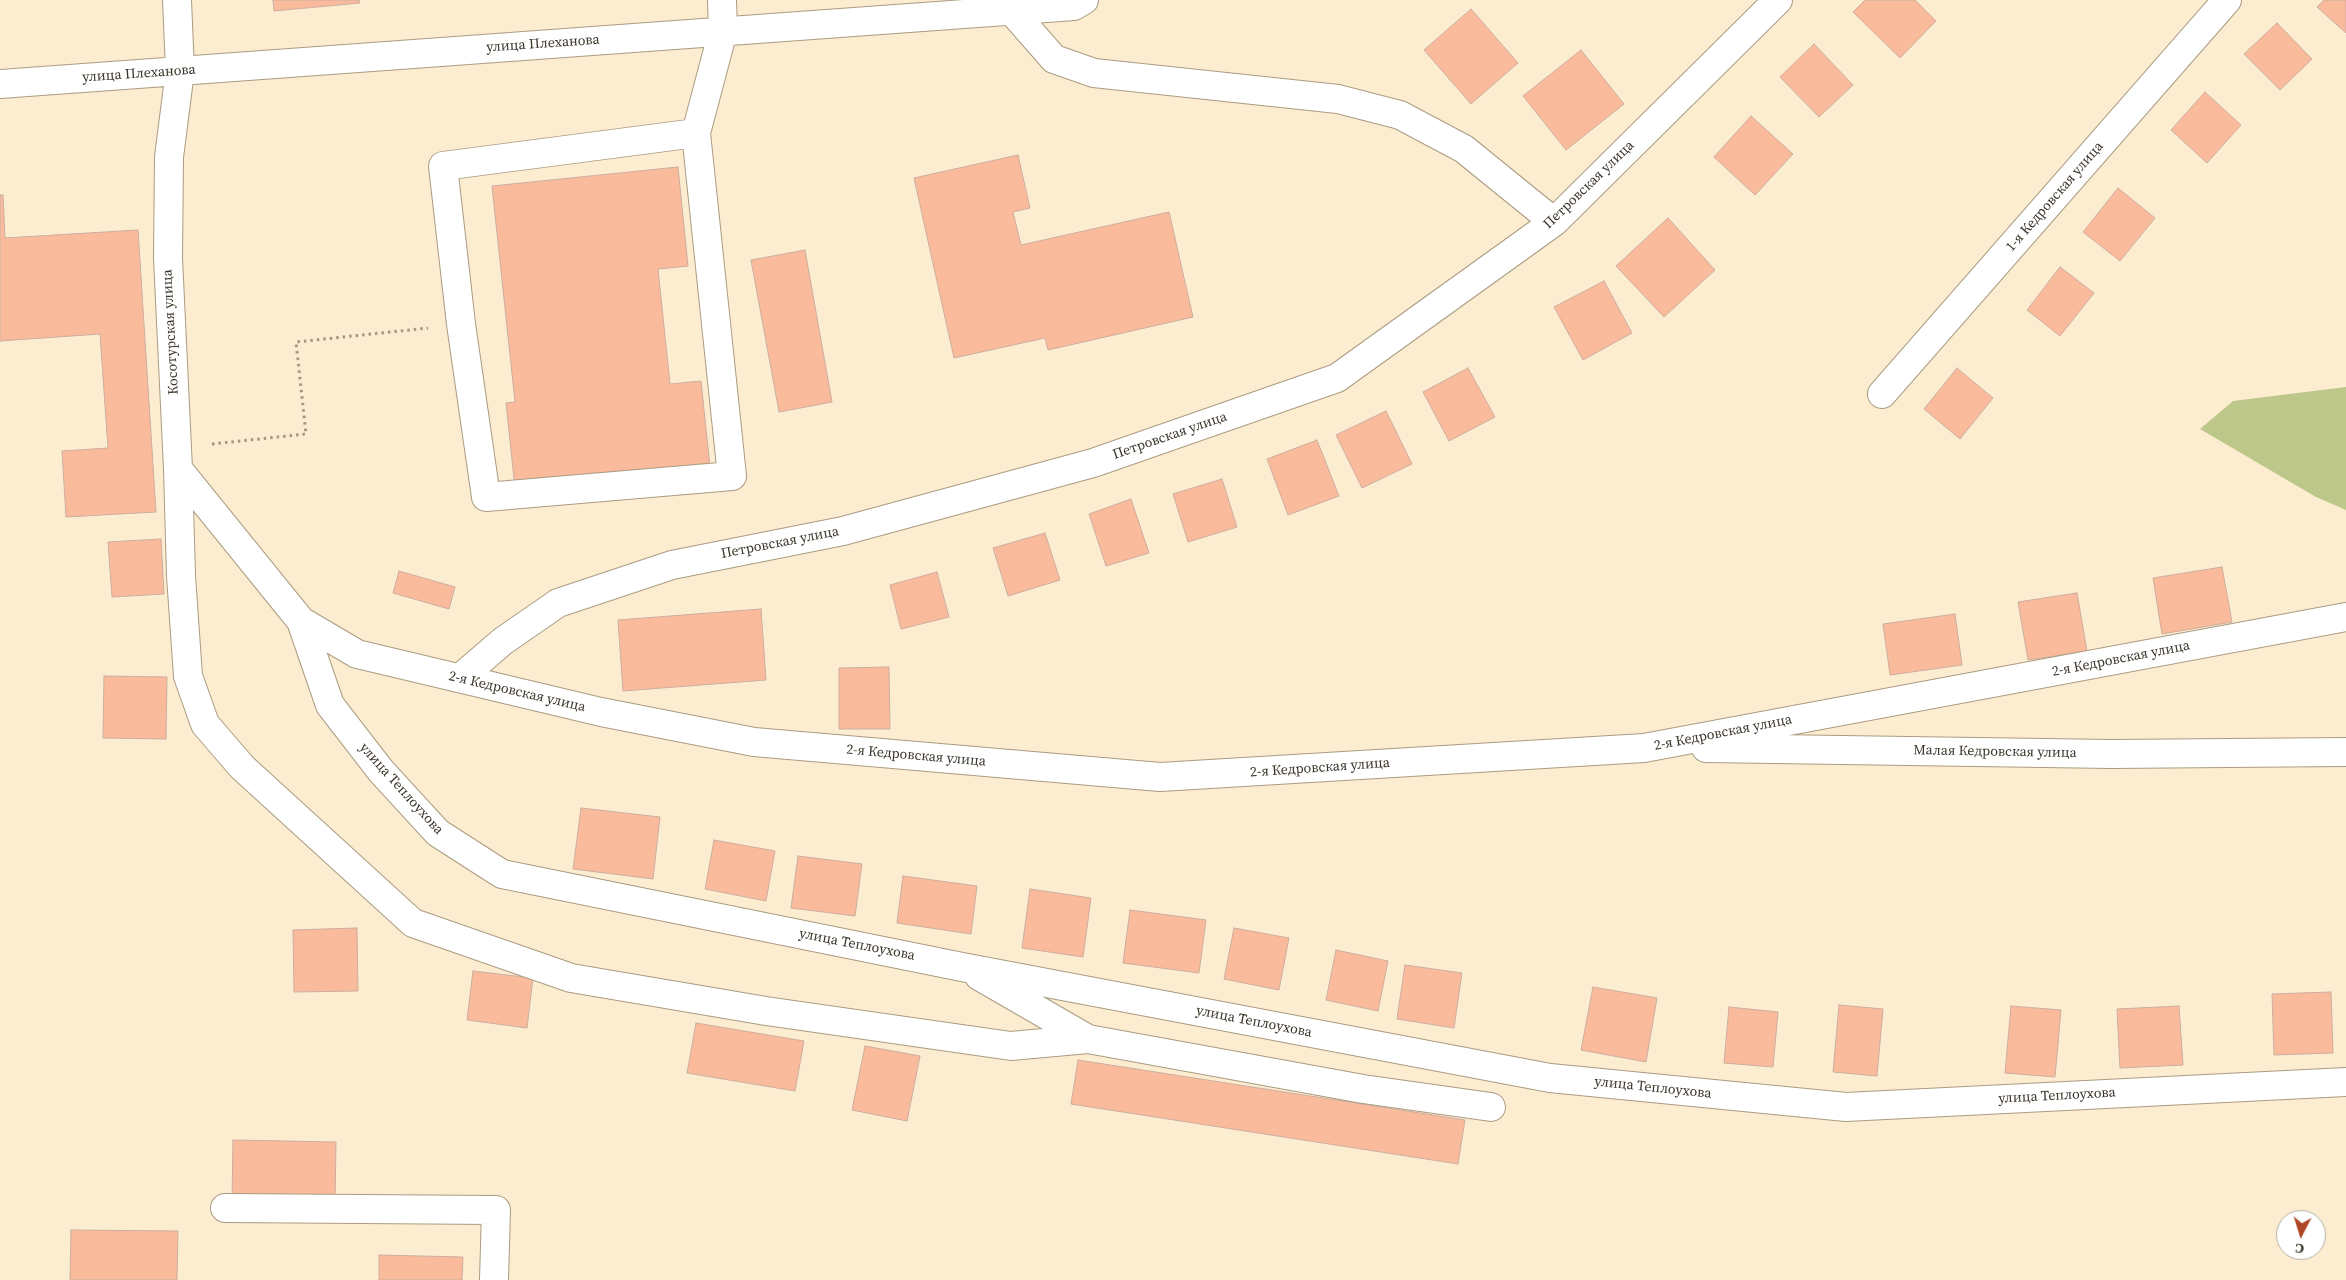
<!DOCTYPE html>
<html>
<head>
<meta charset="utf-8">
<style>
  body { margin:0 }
  #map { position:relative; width:2346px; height:1280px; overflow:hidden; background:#fdedd0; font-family:"Source Serif 4",serif }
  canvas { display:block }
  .north { position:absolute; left:2276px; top:1210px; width:50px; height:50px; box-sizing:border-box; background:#fff; border:1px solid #b0aea9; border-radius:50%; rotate:185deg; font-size:14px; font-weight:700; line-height:20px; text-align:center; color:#3a3429 }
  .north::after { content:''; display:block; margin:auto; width:18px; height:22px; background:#ae4725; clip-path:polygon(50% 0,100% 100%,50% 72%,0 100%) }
</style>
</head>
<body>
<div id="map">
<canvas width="2346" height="1280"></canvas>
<div class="north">С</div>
</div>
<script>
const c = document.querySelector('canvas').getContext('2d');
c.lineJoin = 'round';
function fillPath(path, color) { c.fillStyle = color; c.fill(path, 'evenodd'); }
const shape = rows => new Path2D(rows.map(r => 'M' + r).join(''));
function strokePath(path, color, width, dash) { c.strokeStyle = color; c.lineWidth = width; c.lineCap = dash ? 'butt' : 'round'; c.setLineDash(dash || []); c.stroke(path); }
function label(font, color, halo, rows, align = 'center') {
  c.font = font + ' "Source Serif 4",serif'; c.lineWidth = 5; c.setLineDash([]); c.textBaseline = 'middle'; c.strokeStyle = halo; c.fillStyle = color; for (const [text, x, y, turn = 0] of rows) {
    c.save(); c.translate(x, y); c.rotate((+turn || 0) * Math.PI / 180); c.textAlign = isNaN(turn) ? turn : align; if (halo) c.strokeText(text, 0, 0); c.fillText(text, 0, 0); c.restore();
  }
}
fillPath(shape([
  [2346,387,2346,510,2316,497,2200,429,2233,401]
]), '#bcc789');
const building = shape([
  [273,0,359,0,360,3,274,11,273,0],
  [1865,0,1915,0,1936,21,1900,58,1853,12,1865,0],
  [2324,0,2346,0,2346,33,2317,7,2324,0],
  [1471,9,1518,63,1471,104,1424,50,1471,9],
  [2277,23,2312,59,2280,90,2244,54,2277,23],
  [1814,44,1853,85,1819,117,1780,77,1814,44],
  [1581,50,1624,104,1566,150,1523,96,1581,50],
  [2205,92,2241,125,2207,163,2171,130,2205,92],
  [1751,116,1793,154,1755,195,1714,157,1751,116],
  [1018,155,1030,208,1013,212,1021,245,1169,212,1193,317,1048,350,1045,338,954,358,914,178,1018,155],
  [678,167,688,266,658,269,670,384,701,381,710,467,515,488,506,403,515,402,492,186,678,167],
  [2118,188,2155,218,2120,261,2083,232,2118,188],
  [0,195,3,195,5,238,138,230,156,512,66,517,62,451,108,448,100,334,0,341,0,195],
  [1668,218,1715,270,1664,317,1616,266,1668,218],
  [805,250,832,402,779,412,751,260,805,250],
  [2060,267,2094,293,2060,336,2027,310,2060,267],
  [1604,281,1632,333,1583,360,1554,307,1604,281],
  [1468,368,1495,417,1449,441,1423,392,1468,368],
  [1957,368,1993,398,1960,439,1924,409,1957,368],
  [1386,411,1412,464,1362,488,1336,435,1386,411],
  [1317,440,1339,496,1288,515,1267,459,1317,440],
  [1222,479,1237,527,1188,542,1173,494,1222,479],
  [1131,499,1149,553,1106,566,1089,514,1131,499],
  [1045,533,1060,580,1008,596,993,548,1045,533],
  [161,539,164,594,112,597,108,542,161,539],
  [2222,567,2232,622,2162,634,2153,578,2222,567],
  [399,571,455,587,449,609,393,593,399,571],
  [937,572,949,617,901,629,890,585,937,572],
  [2077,593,2087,651,2028,660,2018,602,2077,593],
  [761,609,766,680,623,691,618,620,761,609],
  [1955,614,1962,665,1890,675,1883,624,1955,614],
  [889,667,890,729,839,729,839,668,889,667],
  [104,676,167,677,166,739,103,738,104,676],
  [581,808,660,817,653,879,573,869,581,808],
  [714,840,775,851,766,901,705,889,714,840],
  [798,856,862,864,855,916,791,908,798,856],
  [903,876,977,886,971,934,897,923,903,876],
  [1030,889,1091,898,1083,957,1022,948,1030,889],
  [1130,910,1206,920,1199,973,1123,963,1130,910],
  [357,928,358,991,294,992,293,930,357,928],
  [1234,928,1289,938,1279,990,1224,979,1234,928],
  [1336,950,1388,961,1378,1011,1326,1000,1336,950],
  [1405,965,1462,973,1454,1028,1397,1019,1405,965],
  [473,971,533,978,527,1028,467,1020,473,971],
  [1593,987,1657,998,1646,1062,1581,1050,1593,987],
  [2331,992,2333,1053,2274,1055,2272,994,2331,992],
  [1839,1005,1883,1009,1877,1076,1833,1072,1839,1005],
  [2011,1006,2061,1010,2055,1077,2005,1073,2011,1006],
  [2179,1006,2183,1065,2120,1068,2117,1009,2179,1006],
  [1729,1007,1778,1012,1773,1067,1724,1063,1729,1007],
  [696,1023,804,1041,795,1091,687,1073,696,1023],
  [865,1046,920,1056,907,1121,852,1110,865,1046],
  [1078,1060,1465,1120,1458,1164,1071,1104,1078,1060],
  [233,1140,336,1142,335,1203,232,1201,233,1140],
  [71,1230,178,1231,177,1280,70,1280,71,1230],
  [379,1255,463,1257,462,1280,379,1280,379,1255]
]);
fillPath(building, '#fabb9d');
strokePath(building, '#ccad9f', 1);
const minor = shape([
  [177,0,180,71,169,157,168,258,178,469,301,621,330,705,381,771,438,833,502,874,962,967,1550,1078,1846,1107,2346,1082],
  [1011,10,1054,59,1094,73,1338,99,1400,115,1464,149,1554,222],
  [0,84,1074,6,1084,0],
  [696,133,443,166,461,324,486,497,732,476,696,133,723,31,722,0],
  [1882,394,2227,0],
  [178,469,181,576,188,676,205,724,242,767,413,923,571,978,766,1011,1011,1046,1088,1039],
  [301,621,357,654,601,712,754,742,1160,777,1644,748,2346,617],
  [460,678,503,641,558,603,672,565,843,531,1093,463,1337,378,1554,222,1778,0],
  [1706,748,2111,754,2346,752],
  [979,976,1088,1039,1363,1089,1491,1107],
  [225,1208,496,1210,494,1280]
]);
strokePath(minor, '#aa9c81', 30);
strokePath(shape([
  [212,444,306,434,296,342,428,328]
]), '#a39783', 3, [2.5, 4]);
strokePath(minor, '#fff', 28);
label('14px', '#3a3429', '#fff', [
  ["улица Плеханова",543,44,-4],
  ["улица Плеханова",139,74,-4],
  ["Петровская улица",1589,185,-44],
  ["1-я Кедровская улица",2055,197,-49],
  ["Косотурская улица",171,332,-93],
  ["Петровская улица",1170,436,-19],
  ["Петровская улица",780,543,-11],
  ["2-я Кедровская улица",2121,659,-11],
  ["2-я Кедровская улица",517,692,13],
  ["2-я Кедровская улица",1723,733,-11],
  ["Малая Кедровская улица",1995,752,1],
  ["2-я Кедровская улица",916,756,5],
  ["2-я Кедровская улица",1320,768,-4],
  ["улица Теплоухова",401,789,48],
  ["улица Теплоухова",857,945,11],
  ["улица Теплоухова",1254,1022,11],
  ["улица Теплоухова",1653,1088,6],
  ["улица Теплоухова",2057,1096,-3]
]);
</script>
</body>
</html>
